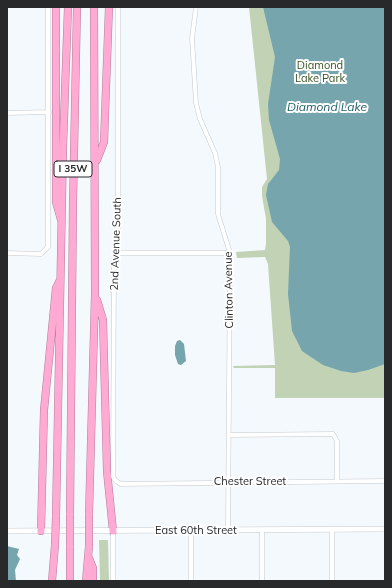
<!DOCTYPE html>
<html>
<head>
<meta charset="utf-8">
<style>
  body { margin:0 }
  #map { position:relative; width:392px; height:588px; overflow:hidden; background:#f4f9fe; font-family:Mulish,sans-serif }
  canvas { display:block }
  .frame { position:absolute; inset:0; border:8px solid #27292b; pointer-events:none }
</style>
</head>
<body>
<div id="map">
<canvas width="392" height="588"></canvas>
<div class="frame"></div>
</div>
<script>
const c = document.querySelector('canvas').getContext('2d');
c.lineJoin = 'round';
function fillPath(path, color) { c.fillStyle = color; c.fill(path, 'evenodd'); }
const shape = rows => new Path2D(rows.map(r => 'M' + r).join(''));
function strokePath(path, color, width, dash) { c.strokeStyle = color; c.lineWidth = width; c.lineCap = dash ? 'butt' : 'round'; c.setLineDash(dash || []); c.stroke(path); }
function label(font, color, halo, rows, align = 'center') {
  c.font = font + ' Mulish,sans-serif'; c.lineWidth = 4; c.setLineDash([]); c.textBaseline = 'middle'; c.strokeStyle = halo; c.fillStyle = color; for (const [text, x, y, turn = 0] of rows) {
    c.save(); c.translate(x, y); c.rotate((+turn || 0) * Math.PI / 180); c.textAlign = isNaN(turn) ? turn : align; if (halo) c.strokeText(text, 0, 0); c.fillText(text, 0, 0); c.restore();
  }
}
fillPath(shape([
  [249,7,385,7,385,398,275,398,275,368,234,368,233,366,275,365,268,264,265,257,237,258,236,252,265,250,266,244,266,219,262,196,262,187,267,179],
  [99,540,108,540,109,581,100,581]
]), '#c1d2b5');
fillPath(shape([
  [263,7,385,7,385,364,368,370,354,373,341,371,323,365,302,351,292,331,288,294,290,247,288,241,272,222,266,195,268,184,279,170,280,159,269,120,268,104,275,57],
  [180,340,184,344,186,361,181,365,178,364,175,355,175,346,177,341],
  [7,546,19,549,17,555,20,559,15,570,16,581,7,581]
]), '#76a5ae');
const minor = shape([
  [118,7,118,253,114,261,113,477,116,481,121,484,385,481],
  [196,7,192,38,196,103,200,119,215,153,218,167,218,214,230,253,228,530],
  [7,113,49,112],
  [7,253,41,254,48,247,48,7],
  [118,253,230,253],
  [230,435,333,434,337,441,337,481],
  [113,531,113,581],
  [191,581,191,531],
  [262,581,262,530],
  [332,581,332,530]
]);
const tertiary = shape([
  [7,531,385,529]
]);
const motorway = shape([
  [56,7,56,202,61,220],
  [97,160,104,142,109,7],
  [97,300,103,320,107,471,113,531],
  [70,515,73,203,77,7],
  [89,515,95,294,94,7],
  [56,517,63,147,68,7],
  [41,531,44,410,56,288,60,280],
  [89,558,93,568,93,581],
  [52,581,55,545],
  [70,581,70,546],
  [86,581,89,546]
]);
strokePath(minor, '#c3c9cd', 5);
strokePath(tertiary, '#c3c9cd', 6);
strokePath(motorway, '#b37d98', 8);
strokePath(minor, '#fff', 4);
strokePath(tertiary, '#fff', 5);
strokePath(motorway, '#feaad3', 7);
const motorwayBridge = shape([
  [55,545,56,517],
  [70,546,70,515],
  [89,546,89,515]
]);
strokePath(motorwayBridge, '#b37d98', 8, []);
strokePath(motorwayBridge, '#feaad3', 7);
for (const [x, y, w] of [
  [73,169,38]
]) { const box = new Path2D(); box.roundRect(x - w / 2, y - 8, w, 16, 3); c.fillStyle = '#fff'; c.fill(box); strokePath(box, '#27292b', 1); }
label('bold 10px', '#27292b', null, [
  ["I 35W",73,169]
]);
label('11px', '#395321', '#fff', [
  ["Diamond",320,66],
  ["Lake Park",320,79]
]);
label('11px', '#27292b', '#fff', [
  ["2nd Avenue South",116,244,-88],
  ["Clinton Avenue",229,290,-91],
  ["Chester Street",250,482],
  ["East 60th Street",196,531]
]);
label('italic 12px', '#1d5d68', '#fff', [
  ["Diamond Lake",327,107]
]);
</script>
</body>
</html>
